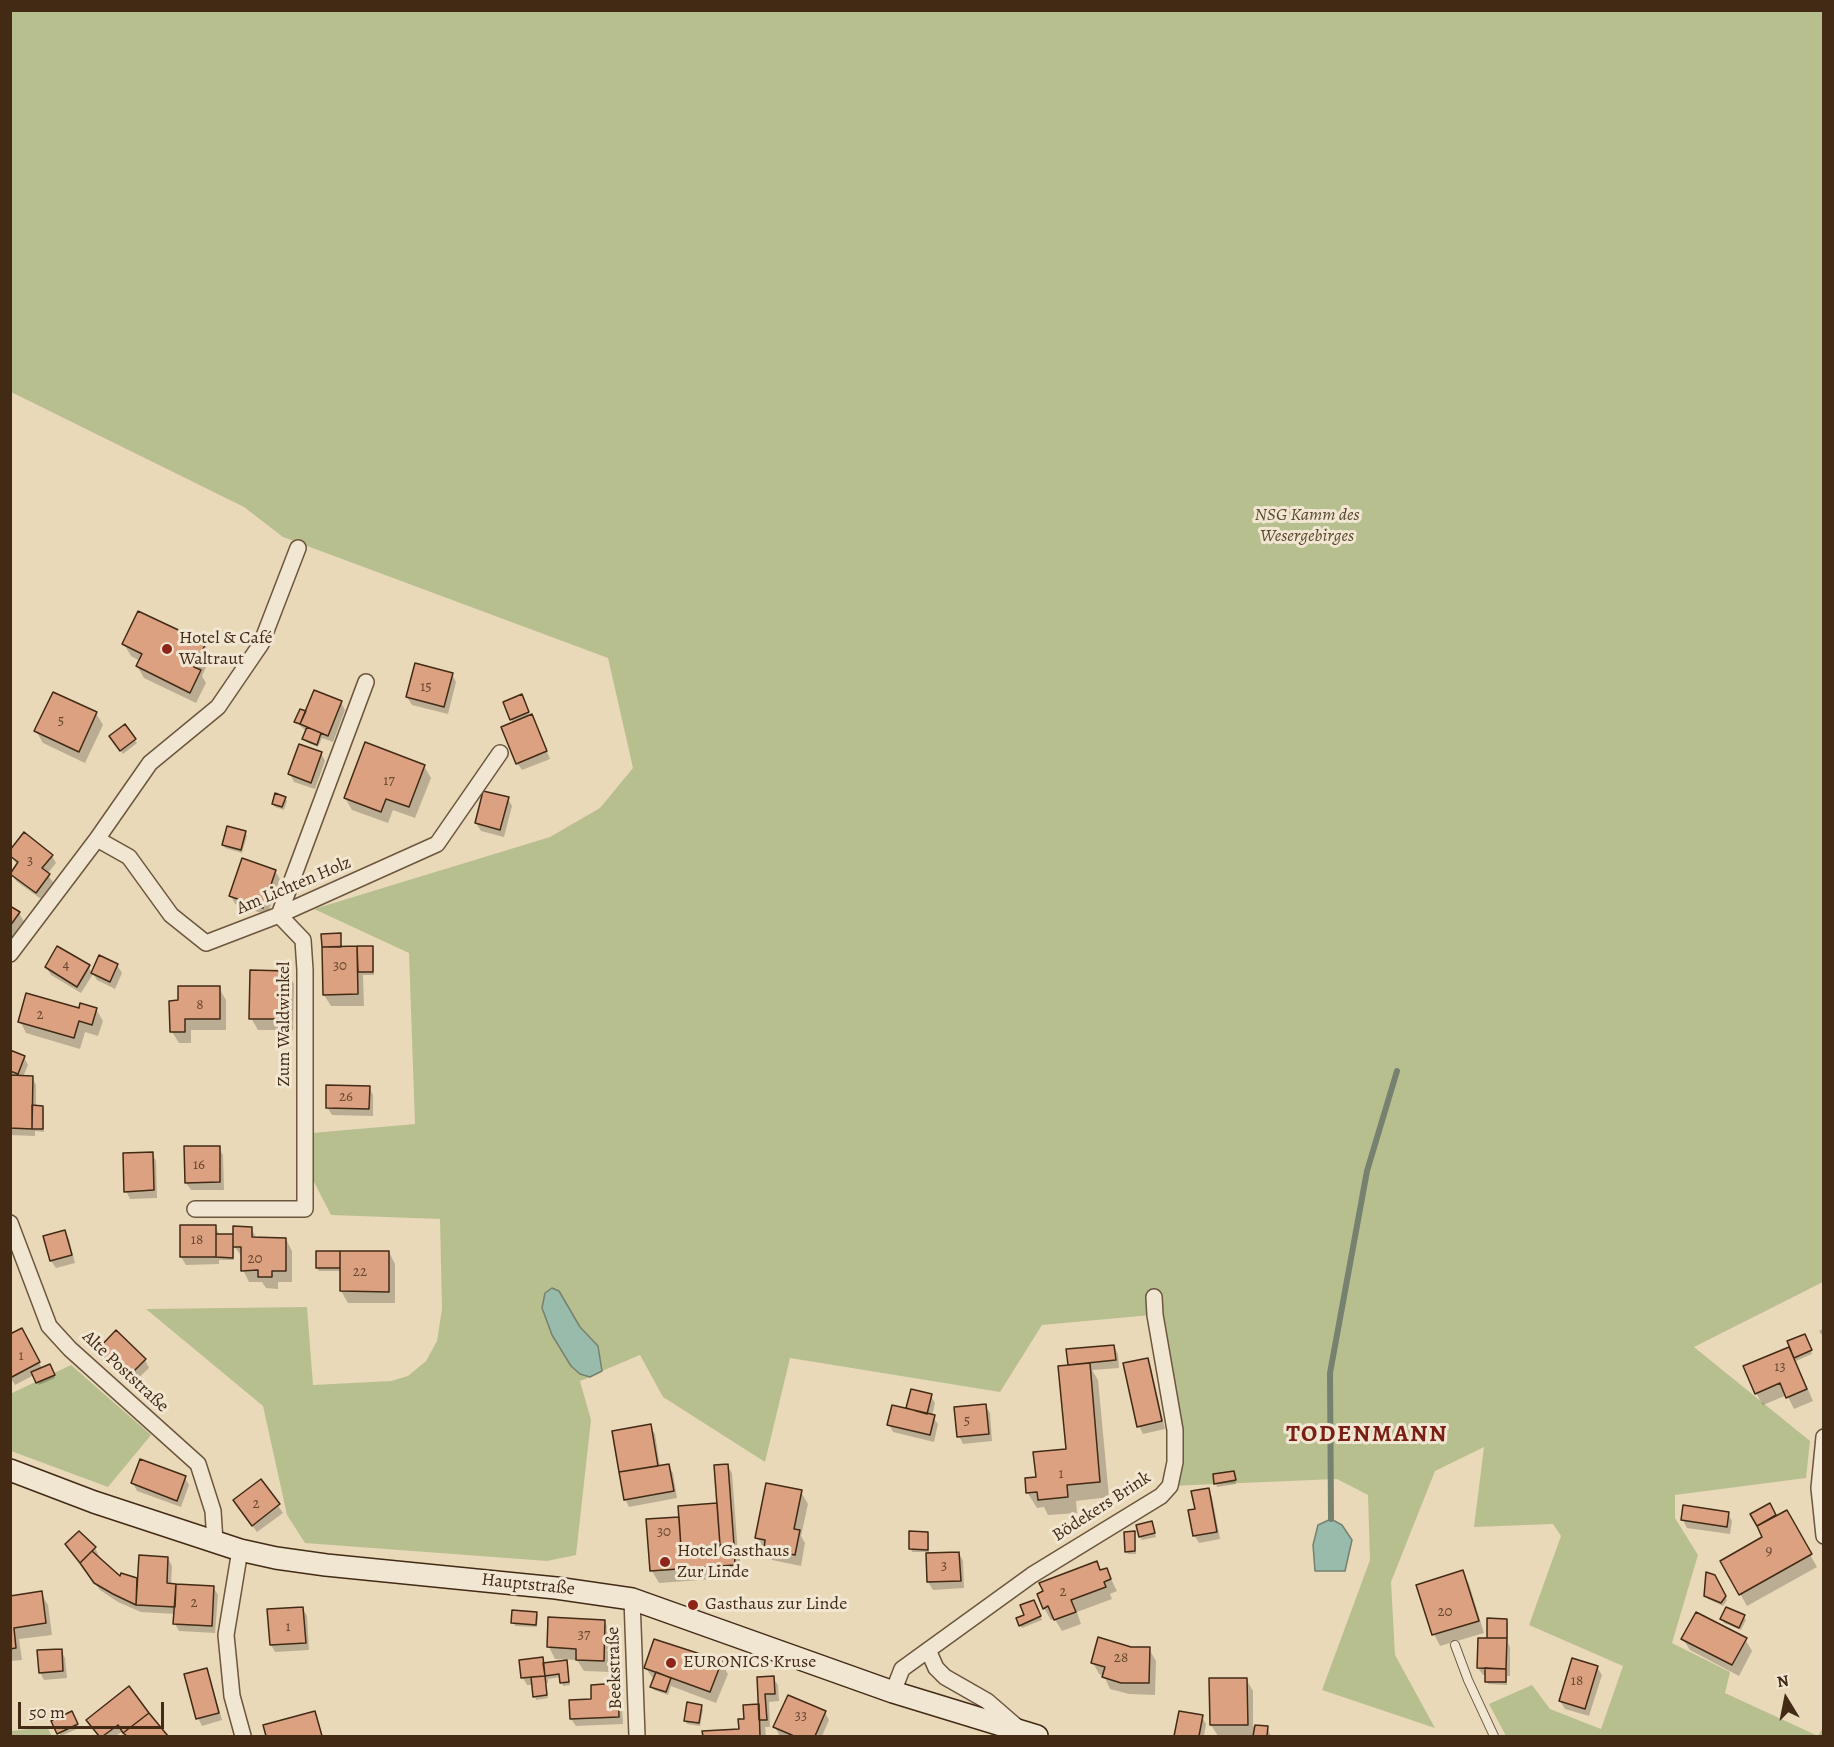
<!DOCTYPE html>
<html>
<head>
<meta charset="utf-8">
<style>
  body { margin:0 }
  #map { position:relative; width:1834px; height:1747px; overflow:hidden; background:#ead9b9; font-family:Alegreya,serif }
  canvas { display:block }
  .frame { position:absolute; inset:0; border:12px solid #422a15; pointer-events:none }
  .north { position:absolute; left:1756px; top:1669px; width:60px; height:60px; -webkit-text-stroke:4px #f1e6d2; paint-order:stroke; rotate:350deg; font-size:16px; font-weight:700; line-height:24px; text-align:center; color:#422a15 }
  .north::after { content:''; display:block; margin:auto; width:21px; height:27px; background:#422a15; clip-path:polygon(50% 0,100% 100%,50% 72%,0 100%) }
  .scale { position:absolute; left:18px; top:1702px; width:146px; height:27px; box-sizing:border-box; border:3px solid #422a15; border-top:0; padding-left:8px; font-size:18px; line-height:21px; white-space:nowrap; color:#422a15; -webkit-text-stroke:4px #f1e6d2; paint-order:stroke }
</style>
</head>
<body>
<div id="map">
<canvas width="1834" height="1747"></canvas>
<div class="frame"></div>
<div class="north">N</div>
<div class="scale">50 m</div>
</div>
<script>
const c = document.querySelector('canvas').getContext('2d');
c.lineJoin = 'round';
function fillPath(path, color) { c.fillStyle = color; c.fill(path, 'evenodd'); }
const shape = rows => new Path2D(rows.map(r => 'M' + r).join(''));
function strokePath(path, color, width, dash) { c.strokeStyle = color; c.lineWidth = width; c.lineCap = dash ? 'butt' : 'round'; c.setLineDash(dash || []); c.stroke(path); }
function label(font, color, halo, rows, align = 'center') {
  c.font = font + ' Alegreya,serif'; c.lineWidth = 6; c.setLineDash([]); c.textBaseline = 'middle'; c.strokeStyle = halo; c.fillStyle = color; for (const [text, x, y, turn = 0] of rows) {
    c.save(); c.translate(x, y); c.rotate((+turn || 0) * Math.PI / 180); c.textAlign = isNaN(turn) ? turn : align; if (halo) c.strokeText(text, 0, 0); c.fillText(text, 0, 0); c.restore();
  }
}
fillPath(shape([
  [10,11,1823,11,1823,1282,1694,1347,1810,1441,1806,1478,1675,1495,1675,1518,1698,1555,1672,1643,1730,1672,1725,1693,1818,1736,1823,1727,1823,1736,1506,1736,1489,1704,1532,1685,1550,1709,1601,1729,1623,1666,1529,1625,1561,1536,1553,1524,1474,1527,1484,1447,1435,1471,1391,1582,1395,1655,1435,1728,1322,1690,1370,1560,1368,1495,1337,1479,1170,1486,1183,1455,1162,1314,1042,1325,1000,1392,790,1358,765,1462,663,1397,640,1355,602,1371,598,1346,580,1327,559,1291,552,1335,571,1366,580,1374,590,1377,580,1381,591,1420,576,1555,547,1561,305,1543,287,1515,263,1406,146,1309,307,1307,313,1385,391,1381,408,1376,426,1361,437,1341,442,1309,440,1219,331,1215,313,1180,312,1133,415,1124,409,953,314,909,550,837,600,808,633,768,608,658,283,537,244,507,11,392],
  [71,1365,151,1435,108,1487,11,1451,10,1394],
  [47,1727,52,1736,11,1736,11,1731]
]), '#b8bf8f');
const water = shape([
  [552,1288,559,1291,580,1327,598,1346,602,1371,590,1377,580,1374,571,1366,552,1335,542,1308,545,1293,552,1288],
  [1331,1519,1342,1525,1352,1540,1345,1571,1315,1571,1313,1545,1318,1525,1331,1519]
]);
fillPath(water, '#98bbab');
strokePath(water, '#76816f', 1.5);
fillPath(shape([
  [124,644,205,645,211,656,202,676,206,683,196,703,144,678,137,666,140,661,131,656],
  [452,674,456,682,448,714,412,705,407,697],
  [523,699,530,717,532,716,536,724,550,759,522,770,517,763,514,723,511,719],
  [341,702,345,710,333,742,322,738,318,747,306,742,304,739,307,732,296,722,306,713],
  [96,713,103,725,85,763,43,743,36,731],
  [124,726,137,743,123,754,112,739],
  [321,753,325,761,315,789,294,782,290,774],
  [424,766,431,778,415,818,393,810,388,823,352,810,345,798],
  [285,798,287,801,284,810,275,807,273,804],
  [508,799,512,806,504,837,481,831,476,823],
  [245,832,247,836,242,853,225,848,224,845],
  [10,856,52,856,56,863,47,874,53,882,41,899,16,881,12,874,18,865],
  [275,871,280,879,267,915,235,904,231,896],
  [10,908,19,913,26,925,10,947],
  [340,935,342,948,372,947,374,951,374,975,363,975,364,1006,331,1006,324,995],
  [117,965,122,973,115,989,97,980,93,974,81,993,51,975,46,967,88,966,92,973],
  [287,972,294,984,293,1030,258,1030,251,1018],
  [219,988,226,1000,226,1030,191,1030,191,1043,179,1043,172,1032,180,1002],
  [96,1009,103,1021,98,1036,85,1032,80,1049,26,1033,20,1021],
  [10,1052,24,1057,28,1065,23,1077,32,1077,36,1085,36,1107,42,1107,44,1110,44,1132,35,1131,35,1136,10,1135],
  [369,1087,373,1095,373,1116,332,1115,327,1107],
  [219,1148,223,1155,224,1190,191,1190,186,1183],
  [152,1153,156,1161,157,1198,130,1199,126,1191],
  [215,1227,220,1235,234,1235,251,1228,257,1239,286,1239,292,1251,292,1282,278,1282,278,1289,266,1288,262,1282,249,1282,243,1270,243,1258,234,1246,234,1260,219,1260,219,1264,186,1265,181,1257],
  [65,1232,69,1239,75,1263,56,1268,51,1261,45,1237],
  [389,1252,395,1264,395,1303,348,1303,341,1291,341,1271,319,1271,317,1268],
  [1824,1328,1824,1338,1819,1331],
  [21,1330,42,1368,51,1369,55,1378,39,1385,34,1375,15,1385,10,1377],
  [1806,1339,1812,1354,1796,1361,1813,1401,1794,1409,1787,1395,1763,1405,1756,1393],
  [1114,1346,1118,1354,1119,1368,1092,1370,1098,1380,1109,1497,1076,1501,1077,1513,1048,1515,1044,1507,1037,1508,1027,1492,1037,1478,1067,1450,1069,1364],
  [99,1350,145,1360,149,1368,131,1385,103,1357],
  [1147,1359,1151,1367,1165,1429,1143,1434,1139,1426],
  [912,1391,931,1396,935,1403,932,1416,938,1424,934,1442,893,1432,889,1424,907,1410],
  [985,1406,990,1413,992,1441,963,1444,959,1436],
  [650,1426,655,1434,660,1467,668,1465,673,1473,677,1498,629,1507,625,1499],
  [727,1465,732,1473,738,1554,740,1558,741,1577,659,1583,652,1571,680,1518,719,1504],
  [1235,1475,1236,1484,1217,1487,1216,1483],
  [185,1478,189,1485,181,1507,137,1491,133,1483],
  [261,1481,283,1513,257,1532,239,1508],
  [1208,1489,1212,1497,1220,1539,1199,1543,1194,1535,1196,1510],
  [801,1492,808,1504,801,1536,805,1543,801,1566,772,1560,757,1538],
  [1769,1505,1776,1517,1786,1512,1817,1567,1747,1606,1722,1561,1765,1538,1752,1515],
  [1728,1513,1732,1521,1730,1534,1687,1528,1683,1520],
  [1153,1526,1156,1537,1142,1540,1140,1537],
  [79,1533,95,1548,99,1556,97,1558,120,1579,122,1575,139,1580,168,1558,172,1566,171,1585,213,1587,218,1595,215,1633,179,1631,175,1624,176,1614,141,1612,118,1602,100,1590,72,1552],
  [927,1533,929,1536,929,1555,959,1553,963,1561,964,1588,933,1590,928,1582,927,1552,912,1552,911,1549],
  [1134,1533,1136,1554,1128,1554,1126,1551],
  [1106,1569,1117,1591,1110,1594,1112,1599,1077,1612,1081,1624,1062,1631,1054,1618,1051,1620,1044,1608],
  [1462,1572,1469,1584,1484,1633,1440,1646,1434,1634],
  [1714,1576,1727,1600,1723,1606,1708,1599,1706,1595],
  [41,1593,48,1605,52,1635,19,1639,22,1660,10,1661,10,1597],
  [1036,1605,1042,1620,1022,1628,1020,1625],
  [302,1608,307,1616,309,1650,275,1652,271,1645],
  [536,1613,538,1616,537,1627,515,1626,513,1622],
  [1744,1617,1746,1620,1741,1630,1724,1623,1722,1619],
  [550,1619,604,1621,611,1633,610,1672,584,1671,577,1660,555,1659,549,1647],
  [1506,1620,1508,1623,1508,1643,1510,1647,1510,1676,1507,1676,1507,1685,1488,1684,1486,1675,1483,1675,1478,1668,1490,1640],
  [1683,1639,1745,1639,1752,1651,1739,1676,1690,1650],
  [1131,1648,1149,1649,1156,1661,1155,1695,1129,1694,1110,1689,1104,1676,1099,1674,1093,1663],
  [61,1650,65,1658,67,1678,44,1680,40,1672],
  [542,1659,545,1664,566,1662,570,1685,563,1686,561,1677,548,1679,548,1683,546,1683,548,1698,536,1700,533,1685,527,1685,523,1678],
  [721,1663,728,1674,716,1703,671,1686,668,1695,654,1690,652,1686,654,1680,645,1667],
  [1597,1667,1602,1675,1589,1716,1565,1709,1560,1701],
  [206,1670,210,1677,222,1720,202,1726,198,1718],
  [758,1678,773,1678,778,1685,779,1701,769,1702,770,1727,765,1727,766,1736,704,1736,704,1733,740,1731,746,1720,760,1705],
  [1211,1679,1246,1679,1253,1691,1253,1726,1267,1727,1271,1736,1218,1736,1211,1725],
  [617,1685,621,1692,623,1724,576,1726,571,1719,593,1700],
  [129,1689,166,1736,127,1736,123,1731,116,1736,99,1736,92,1727,88,1720],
  [701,1706,703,1710,700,1726,687,1724,685,1721],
  [825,1712,829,1720,822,1736,783,1736,779,1735,775,1727],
  [72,1713,79,1728,61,1736,53,1722],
  [315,1713,323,1736,268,1736,265,1726],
  [1180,1713,1202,1717,1206,1724,1204,1736,1176,1736]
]), '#0003');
strokePath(shape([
  [1331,1519,1330,1373,1367,1171,1397,1071]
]), '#76816f', 6);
const building = shape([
  [138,611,206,643,194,667,201,670,190,693,136,666,142,654,122,644,138,611],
  [415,663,453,673,444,707,406,697,415,663],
  [314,690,342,701,328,736,300,724,314,690],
  [53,692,97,712,79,752,34,731,53,692],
  [522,694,529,712,510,720,503,702,522,694],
  [300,709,306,711,300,724,294,722,300,709],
  [532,714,547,751,516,764,501,727,532,714],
  [125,724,136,739,120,751,109,736,125,724],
  [307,727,321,733,317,745,302,739,307,727],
  [365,742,425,765,409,807,386,799,381,812,344,798,365,742],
  [299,744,322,752,311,783,288,774,299,744],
  [483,791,509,797,500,830,475,823,483,791],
  [275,793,286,797,282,807,272,804,275,793],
  [227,826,246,831,241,850,222,845,227,826],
  [24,832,53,855,42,868,50,874,36,893,10,874,18,862,10,856,10,850,24,832],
  [242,858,276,870,263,908,229,896,242,858],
  [10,906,20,912,10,926,10,906],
  [341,933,341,947,322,947,321,934,341,933],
  [57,946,90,965,77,987,45,967,57,946],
  [357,946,373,946,373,972,358,972,357,946],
  [357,946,358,994,323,995,322,947,357,946],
  [99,955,118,964,110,982,91,973,99,955],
  [250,970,288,971,288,1019,249,1019,250,970],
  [178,986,220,986,220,1019,185,1019,185,1032,170,1032,169,1001,178,1000,178,986],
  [26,993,79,1008,80,1003,97,1008,92,1025,79,1021,74,1038,18,1022,26,993],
  [10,1050,25,1056,18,1074,10,1071,10,1050],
  [10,1075,33,1076,32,1129,10,1128,10,1075],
  [326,1085,370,1086,369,1109,326,1108,326,1085],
  [32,1105,43,1106,43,1129,32,1129,32,1105],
  [184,1146,220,1146,220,1182,185,1183,184,1146],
  [153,1152,154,1190,124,1192,123,1153,153,1152],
  [180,1225,216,1225,216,1257,180,1257,180,1225],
  [233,1226,252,1227,252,1237,286,1238,286,1271,272,1271,272,1277,258,1277,258,1270,241,1271,241,1247,233,1247,233,1226],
  [65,1230,72,1255,50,1261,43,1236,65,1230],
  [216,1234,233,1234,233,1258,216,1257,216,1234],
  [316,1251,340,1251,340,1268,316,1268,316,1251],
  [340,1251,389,1251,389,1292,340,1291,340,1251],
  [22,1328,40,1362,10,1378,10,1334,22,1328],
  [116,1330,146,1359,126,1379,97,1350,116,1330],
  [1805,1334,1812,1350,1794,1358,1787,1341,1805,1334],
  [1114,1345,1116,1360,1068,1365,1066,1349,1114,1345],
  [1789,1347,1807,1389,1786,1398,1780,1383,1755,1394,1743,1366,1789,1347],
  [1148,1358,1162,1421,1137,1427,1123,1363,1148,1358],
  [1090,1363,1100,1482,1067,1485,1068,1497,1038,1500,1037,1492,1026,1493,1025,1478,1036,1477,1033,1452,1066,1449,1058,1366,1090,1363],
  [50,1364,55,1375,36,1383,31,1372,50,1364],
  [911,1389,932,1394,927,1414,906,1408,911,1389],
  [986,1404,989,1434,957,1437,954,1407,986,1404],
  [892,1405,935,1415,930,1435,887,1425,892,1405],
  [651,1424,658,1466,619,1472,612,1431,651,1424],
  [140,1459,186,1476,177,1501,131,1483,140,1459],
  [669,1464,674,1491,624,1500,619,1472,669,1464],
  [728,1464,734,1545,720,1545,714,1465,728,1464],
  [1234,1471,1236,1480,1214,1484,1213,1474,1234,1471],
  [261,1479,280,1504,252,1526,233,1500,261,1479],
  [766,1483,802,1490,794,1529,800,1530,795,1555,764,1549,765,1540,755,1538,766,1483],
  [1209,1488,1217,1532,1193,1536,1188,1510,1195,1509,1191,1491,1209,1488],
  [717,1503,720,1545,681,1548,678,1506,717,1503],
  [1770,1503,1776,1515,1757,1526,1750,1514,1770,1503],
  [1683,1505,1729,1512,1727,1527,1681,1520,1683,1505],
  [1787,1510,1812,1554,1739,1595,1720,1561,1762,1537,1757,1526,1787,1510],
  [679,1517,681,1548,734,1545,735,1565,650,1571,646,1519,679,1517],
  [1152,1521,1155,1533,1139,1537,1136,1525,1152,1521],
  [79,1531,96,1547,80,1563,65,1544,79,1531],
  [909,1531,928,1532,928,1550,909,1549,909,1531],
  [1135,1531,1135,1551,1125,1552,1124,1532,1135,1531],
  [92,1551,120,1576,121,1573,137,1578,136,1605,113,1594,94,1583,80,1563,92,1551],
  [959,1552,961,1581,927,1582,926,1553,959,1552],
  [139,1555,168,1557,167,1583,176,1584,175,1607,136,1605,139,1555],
  [1097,1561,1100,1570,1107,1568,1111,1579,1104,1582,1106,1587,1071,1600,1076,1612,1054,1620,1048,1606,1043,1609,1037,1594,1043,1591,1039,1583,1097,1561],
  [1463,1570,1479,1621,1432,1635,1416,1585,1463,1570],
  [1706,1572,1715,1575,1726,1596,1721,1603,1704,1596,1706,1572],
  [176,1584,214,1586,212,1626,173,1624,176,1584],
  [42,1591,46,1623,14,1628,16,1648,10,1649,10,1596,42,1591],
  [1034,1600,1041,1616,1019,1626,1016,1618,1024,1615,1020,1605,1034,1600],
  [303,1607,306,1643,270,1645,267,1609,303,1607],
  [1726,1607,1745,1615,1739,1628,1720,1619,1726,1607],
  [512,1610,537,1612,536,1625,511,1623,512,1610],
  [1696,1612,1747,1638,1732,1665,1681,1639,1696,1612],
  [548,1617,605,1620,604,1661,576,1660,576,1649,547,1647,548,1617],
  [1487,1618,1507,1619,1507,1638,1487,1638,1487,1618],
  [1098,1637,1131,1647,1150,1647,1149,1683,1121,1683,1102,1677,1105,1667,1091,1663,1098,1637],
  [1478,1638,1507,1638,1506,1669,1477,1668,1478,1638],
  [654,1639,722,1661,710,1692,644,1668,654,1639],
  [62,1649,63,1671,39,1673,37,1650,62,1649],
  [543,1657,545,1676,521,1678,519,1660,543,1657],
  [1572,1658,1598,1666,1585,1709,1559,1701,1572,1658],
  [567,1660,569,1682,560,1683,559,1674,545,1676,543,1663,567,1660],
  [207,1668,219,1713,196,1719,184,1674,207,1668],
  [1485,1668,1506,1669,1506,1682,1485,1682,1485,1668],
  [656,1672,671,1678,666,1692,650,1687,656,1672],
  [545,1676,547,1695,533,1697,531,1677,545,1676],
  [774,1676,775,1694,765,1694,767,1720,759,1720,757,1677,774,1676],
  [1209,1678,1247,1678,1248,1725,1210,1725,1209,1678],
  [618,1683,619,1717,570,1719,569,1700,591,1699,591,1685,618,1683],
  [129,1686,149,1713,123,1733,118,1725,103,1736,99,1736,86,1720,129,1686],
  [788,1695,826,1711,815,1736,794,1736,773,1727,788,1695],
  [687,1702,702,1705,699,1723,684,1721,687,1702],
  [759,1704,760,1736,703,1736,702,1731,739,1729,738,1719,744,1719,743,1705,759,1704],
  [72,1711,78,1724,57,1734,51,1721,72,1711],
  [315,1711,322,1736,266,1736,263,1725,315,1711],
  [1179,1711,1203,1715,1199,1736,1174,1736,1179,1711],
  [149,1713,168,1736,127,1736,123,1733,149,1713],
  [1255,1725,1268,1726,1267,1736,1253,1736,1255,1725]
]);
fillPath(building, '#dba180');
strokePath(building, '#422a15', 1.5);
const service = shape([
  [1455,1645,1468,1680,1494,1736]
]);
const minor = shape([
  [97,839,129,857,171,915,206,943,279,915,437,844,500,753],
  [279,915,366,682],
  [10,954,97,839,150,763,218,707,261,644,298,548],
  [195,1209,305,1209,305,970,303,940,279,915],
  [10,1223,49,1326,70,1349,198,1464,213,1511,215,1542],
  [1824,1437,1819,1488,1824,1536],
  [240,1550,226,1635,232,1696,243,1736],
  [632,1599,637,1736],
  [928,1650,936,1668,945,1677,987,1701,1017,1727],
  [893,1692,902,1669,1032,1575,1161,1496,1170,1486,1175,1462,1175,1430,1155,1315,1154,1297]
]);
const secondary = shape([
  [10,1470,94,1502,240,1550,276,1558,326,1565,556,1588,632,1599,893,1692,1037,1736]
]);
strokePath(service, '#6c563e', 10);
strokePath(minor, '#6c563e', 18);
strokePath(secondary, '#422a15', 24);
strokePath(service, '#f1e6d2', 8);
strokePath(minor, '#f1e6d2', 15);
strokePath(secondary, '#f1e6d2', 21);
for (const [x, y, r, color] of [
  [167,649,6,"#8f2418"],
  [665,1562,6,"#8f2418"],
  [693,1605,6,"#8f2418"],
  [671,1663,6,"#8f2418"]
]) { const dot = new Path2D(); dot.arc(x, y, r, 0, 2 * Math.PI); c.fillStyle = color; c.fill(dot); strokePath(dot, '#f1e6d2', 2); }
label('15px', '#684830', null, [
  ["15",426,687],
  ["5",61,721],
  ["17",389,781],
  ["3",30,861],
  ["4",66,965],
  ["30",340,966],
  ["8",200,1005],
  ["2",40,1015],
  ["26",346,1097],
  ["16",199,1165],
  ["18",197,1240],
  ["20",255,1259],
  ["22",360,1272],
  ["1",21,1356],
  ["13",1780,1367],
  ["5",967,1421],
  ["1",1061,1474],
  ["2",256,1504],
  ["30",664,1532],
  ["9",1769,1551],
  ["3",944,1566],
  ["2",1063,1592],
  ["2",194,1603],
  ["20",1445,1612],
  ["1",288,1627],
  ["37",584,1635],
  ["28",1121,1658],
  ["18",1577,1681],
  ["33",801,1716]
]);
label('italic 18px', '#5a482d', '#f1e6d2', [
  ["NSG Kamm des",1307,516],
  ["Wesergebirges",1307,537]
]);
label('18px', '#422a15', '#f1e6d2', [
  ["Hotel & Café",179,639],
  ["Waltraut",179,660],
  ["Hotel Gasthaus",677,1552],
  ["Zur Linde",677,1573],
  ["Gasthaus zur Linde",705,1605],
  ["EURONICS Kruse",683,1663]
], 'left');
label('18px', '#422a15', '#f1e6d2', [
  ["Am Lichten Holz",294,886,-23],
  ["Zum Waldwinkel",285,1024,-90],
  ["Alte Poststraße",125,1372,43],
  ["Bödekers Brink",1102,1507,-33],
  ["Hauptstraße",528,1585,6],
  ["Beekstraße",615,1668,-92]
]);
c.letterSpacing = '1.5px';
label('bold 24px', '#7a1f14', '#f1e6d2', [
  ["TODENMANN",1367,1435]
]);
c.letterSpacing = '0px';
</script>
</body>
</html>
